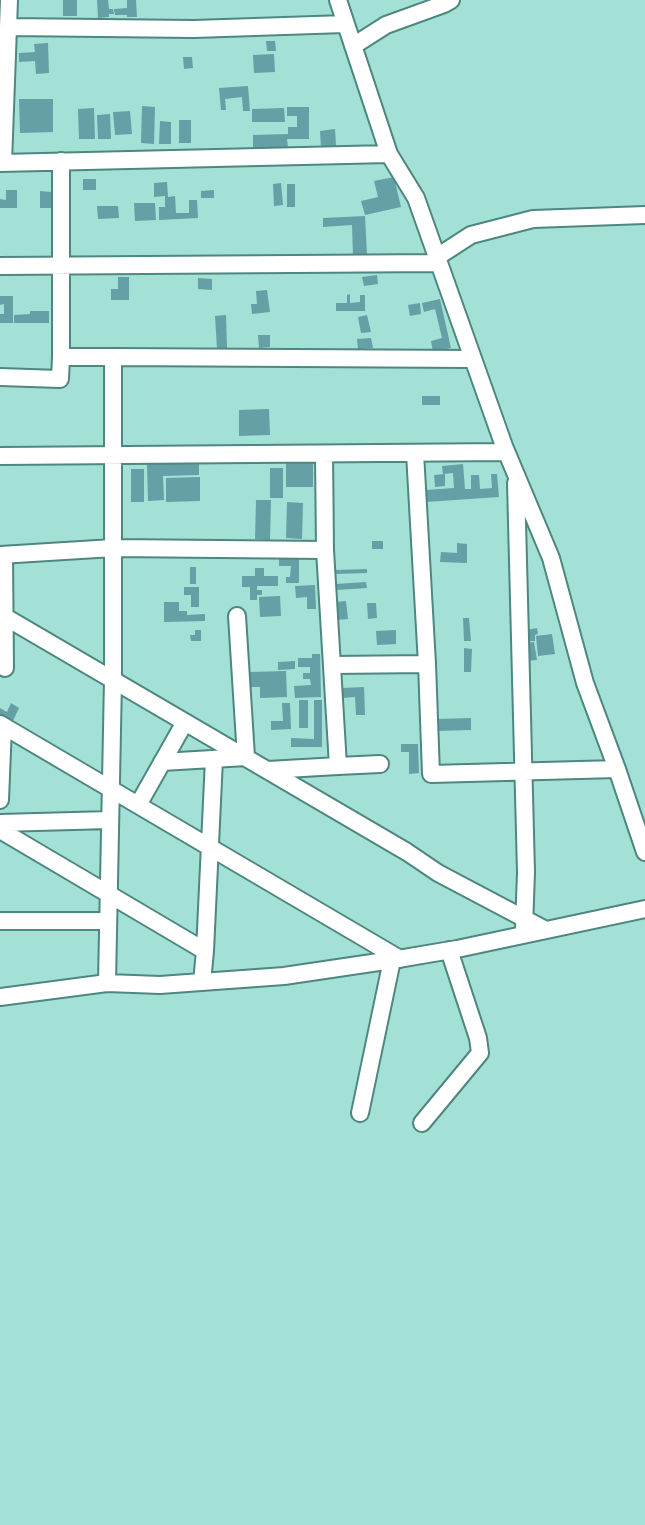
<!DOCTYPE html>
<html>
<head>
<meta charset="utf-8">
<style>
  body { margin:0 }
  canvas { display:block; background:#a3e0d6 }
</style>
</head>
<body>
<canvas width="645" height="1525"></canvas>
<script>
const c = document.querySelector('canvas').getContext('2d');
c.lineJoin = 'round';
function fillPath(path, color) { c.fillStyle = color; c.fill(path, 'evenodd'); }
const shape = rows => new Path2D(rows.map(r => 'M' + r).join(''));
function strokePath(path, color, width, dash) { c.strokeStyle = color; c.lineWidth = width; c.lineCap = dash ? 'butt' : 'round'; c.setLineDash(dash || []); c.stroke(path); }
fillPath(shape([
  [63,0,77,0,77,16,63,16],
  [97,0,108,0,109,9,113,9,114,14,109,14,109,17,98,18],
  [127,0,136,0,137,17,127,17,127,15,115,15,114,9,127,8],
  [266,41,275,41,276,51,267,51],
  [48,43,49,73,36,74,35,61,19,62,19,53,35,52,34,44],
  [274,54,275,72,254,73,253,55],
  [183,57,192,57,193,68,184,69],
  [248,86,250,111,243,111,242,97,225,99,226,110,221,110,219,88],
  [19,99,53,99,53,132,20,133],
  [142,106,155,107,154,144,141,143],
  [287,107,309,107,309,139,287,139,288,147,253,148,253,135,288,134,288,127,297,127,297,116,287,116],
  [94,108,95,139,79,139,78,109],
  [284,108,285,122,252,122,252,109],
  [130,111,132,134,115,135,113,112],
  [110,114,111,139,98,139,97,115],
  [179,120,191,120,191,143,179,143],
  [160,121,171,122,171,144,159,144],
  [335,129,336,146,321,147,320,131],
  [394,177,401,207,365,215,361,201,378,197,374,181],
  [83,179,96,179,96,190,83,190],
  [167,182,168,197,175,196,176,213,189,213,189,200,197,200,198,218,159,220,159,207,165,207,165,196,154,197,154,183],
  [281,183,283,205,274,206,273,184],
  [287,184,295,184,295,207,287,207],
  [6,190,17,190,17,208,0,208,0,199,6,200],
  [214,190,214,198,201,198,201,191],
  [40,191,51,192,51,208,40,208],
  [134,203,155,203,156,220,135,221],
  [97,206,118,206,119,218,98,219],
  [365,216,367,255,353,256,352,225,323,227,323,218],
  [377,275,378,284,364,286,362,277],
  [118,277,129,277,129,300,111,300,111,289,118,289],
  [198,278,212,279,212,290,198,289],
  [267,290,270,312,252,314,251,304,257,304,256,291],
  [350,294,350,303,360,302,360,295,365,295,365,311,336,311,336,303,347,303,347,295],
  [0,296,13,296,13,323,0,323,0,314,4,314,4,304,0,305],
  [440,299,451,348,433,352,431,341,442,338,435,309,424,312,422,303],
  [420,303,421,314,410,316,408,305],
  [30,311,49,311,49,323,14,323,14,315,30,314],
  [226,315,227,348,217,349,215,316],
  [367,315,371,332,361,333,358,317],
  [258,335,270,335,270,347,259,348],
  [371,338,373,348,358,349,357,339],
  [422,396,440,396,440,405,422,405],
  [269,409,270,435,239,436,239,410],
  [199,463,199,475,163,476,164,500,148,501,147,464],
  [286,463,313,463,313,487,286,487],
  [463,464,465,489,471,489,471,475,479,475,480,489,492,488,491,474,497,474,499,497,426,502,426,490,454,488,453,473,443,474,442,466],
  [270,468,283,468,283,498,270,498],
  [131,469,144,469,144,502,131,502],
  [445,474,445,486,435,487,434,475],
  [200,477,200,501,166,502,166,478],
  [256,500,271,500,270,540,255,539],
  [287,502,303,503,302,539,286,538],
  [372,541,383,541,383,549,372,549],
  [457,543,467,544,467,563,440,562,441,552,457,553],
  [279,557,299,558,299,583,286,583,286,577,290,577,291,566,279,566],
  [190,567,196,567,196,584,190,584],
  [255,568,264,568,264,576,278,576,278,586,257,586,257,590,262,590,262,595,257,595,257,600,250,600,250,587,242,587,242,576,255,576],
  [367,569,367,573,336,574,336,570],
  [366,582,367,588,336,590,336,584],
  [315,585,316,609,307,609,307,597,296,598,295,586],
  [184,587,199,587,199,607,191,607,191,595,184,595],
  [280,596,281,616,260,617,259,597],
  [346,601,348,619,337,620,336,602],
  [164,602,179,602,179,611,187,611,187,615,205,614,205,621,164,622],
  [367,603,376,603,377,618,368,619],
  [463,618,469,618,471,641,464,641],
  [537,628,538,634,535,635,535,641,528,641,526,630],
  [195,630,201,630,201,641,191,641,190,635,195,635],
  [396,630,396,644,377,645,376,631],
  [552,634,555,654,538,656,536,636],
  [534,642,537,660,527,661,525,643],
  [464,648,472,649,471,672,464,672],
  [312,654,320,654,321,697,295,698,294,686,311,685,310,679,303,679,303,673,310,673,310,667,298,667,298,658,312,658],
  [295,661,295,669,278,670,278,662],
  [286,671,287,697,260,698,260,687,251,687,250,672],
  [364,687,365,715,356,715,355,697,343,698,342,688],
  [299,700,308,700,308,728,299,728],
  [314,700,322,700,322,747,291,747,291,738,314,739],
  [11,703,19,708,12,723,0,717,0,708,7,712],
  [282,703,290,703,291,729,271,730,271,721,283,721],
  [471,718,471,730,437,731,436,719],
  [401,744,418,744,419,773,409,774,409,752,401,752]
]), '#64a0a6');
const minor = shape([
  [8,27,194,29,345,24],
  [353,46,386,25,444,4,451,0],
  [389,154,416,198,504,446,551,558,585,683,617,769,645,852],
  [61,161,61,357,113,357],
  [0,163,389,154,338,0],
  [3,163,9,0],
  [437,257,471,235,533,219,645,215],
  [0,266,439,263],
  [0,377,60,379,61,357],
  [415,453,427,664,431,774,617,769],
  [0,456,506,452],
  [516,483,526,872,524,928],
  [0,555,113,548,325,550,324,454],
  [4,555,5,668],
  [0,614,407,852,438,873,546,930],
  [332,665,427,664],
  [0,724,400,959],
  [162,762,246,757,237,616],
  [338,766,380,764],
  [268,770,338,766,325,550],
  [0,800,3,726],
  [138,805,185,722],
  [0,823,110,820],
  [0,830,205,951],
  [0,921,108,921],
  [202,982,205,951,214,759],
  [107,983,160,985,284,976,392,960,457,949,645,909],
  [0,997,107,983,113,680,113,357,473,359],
  [360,1113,392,960],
  [422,1123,480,1053,478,1038,449,950]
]);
strokePath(minor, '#4d877f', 20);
strokePath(minor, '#fff', 16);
</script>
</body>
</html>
